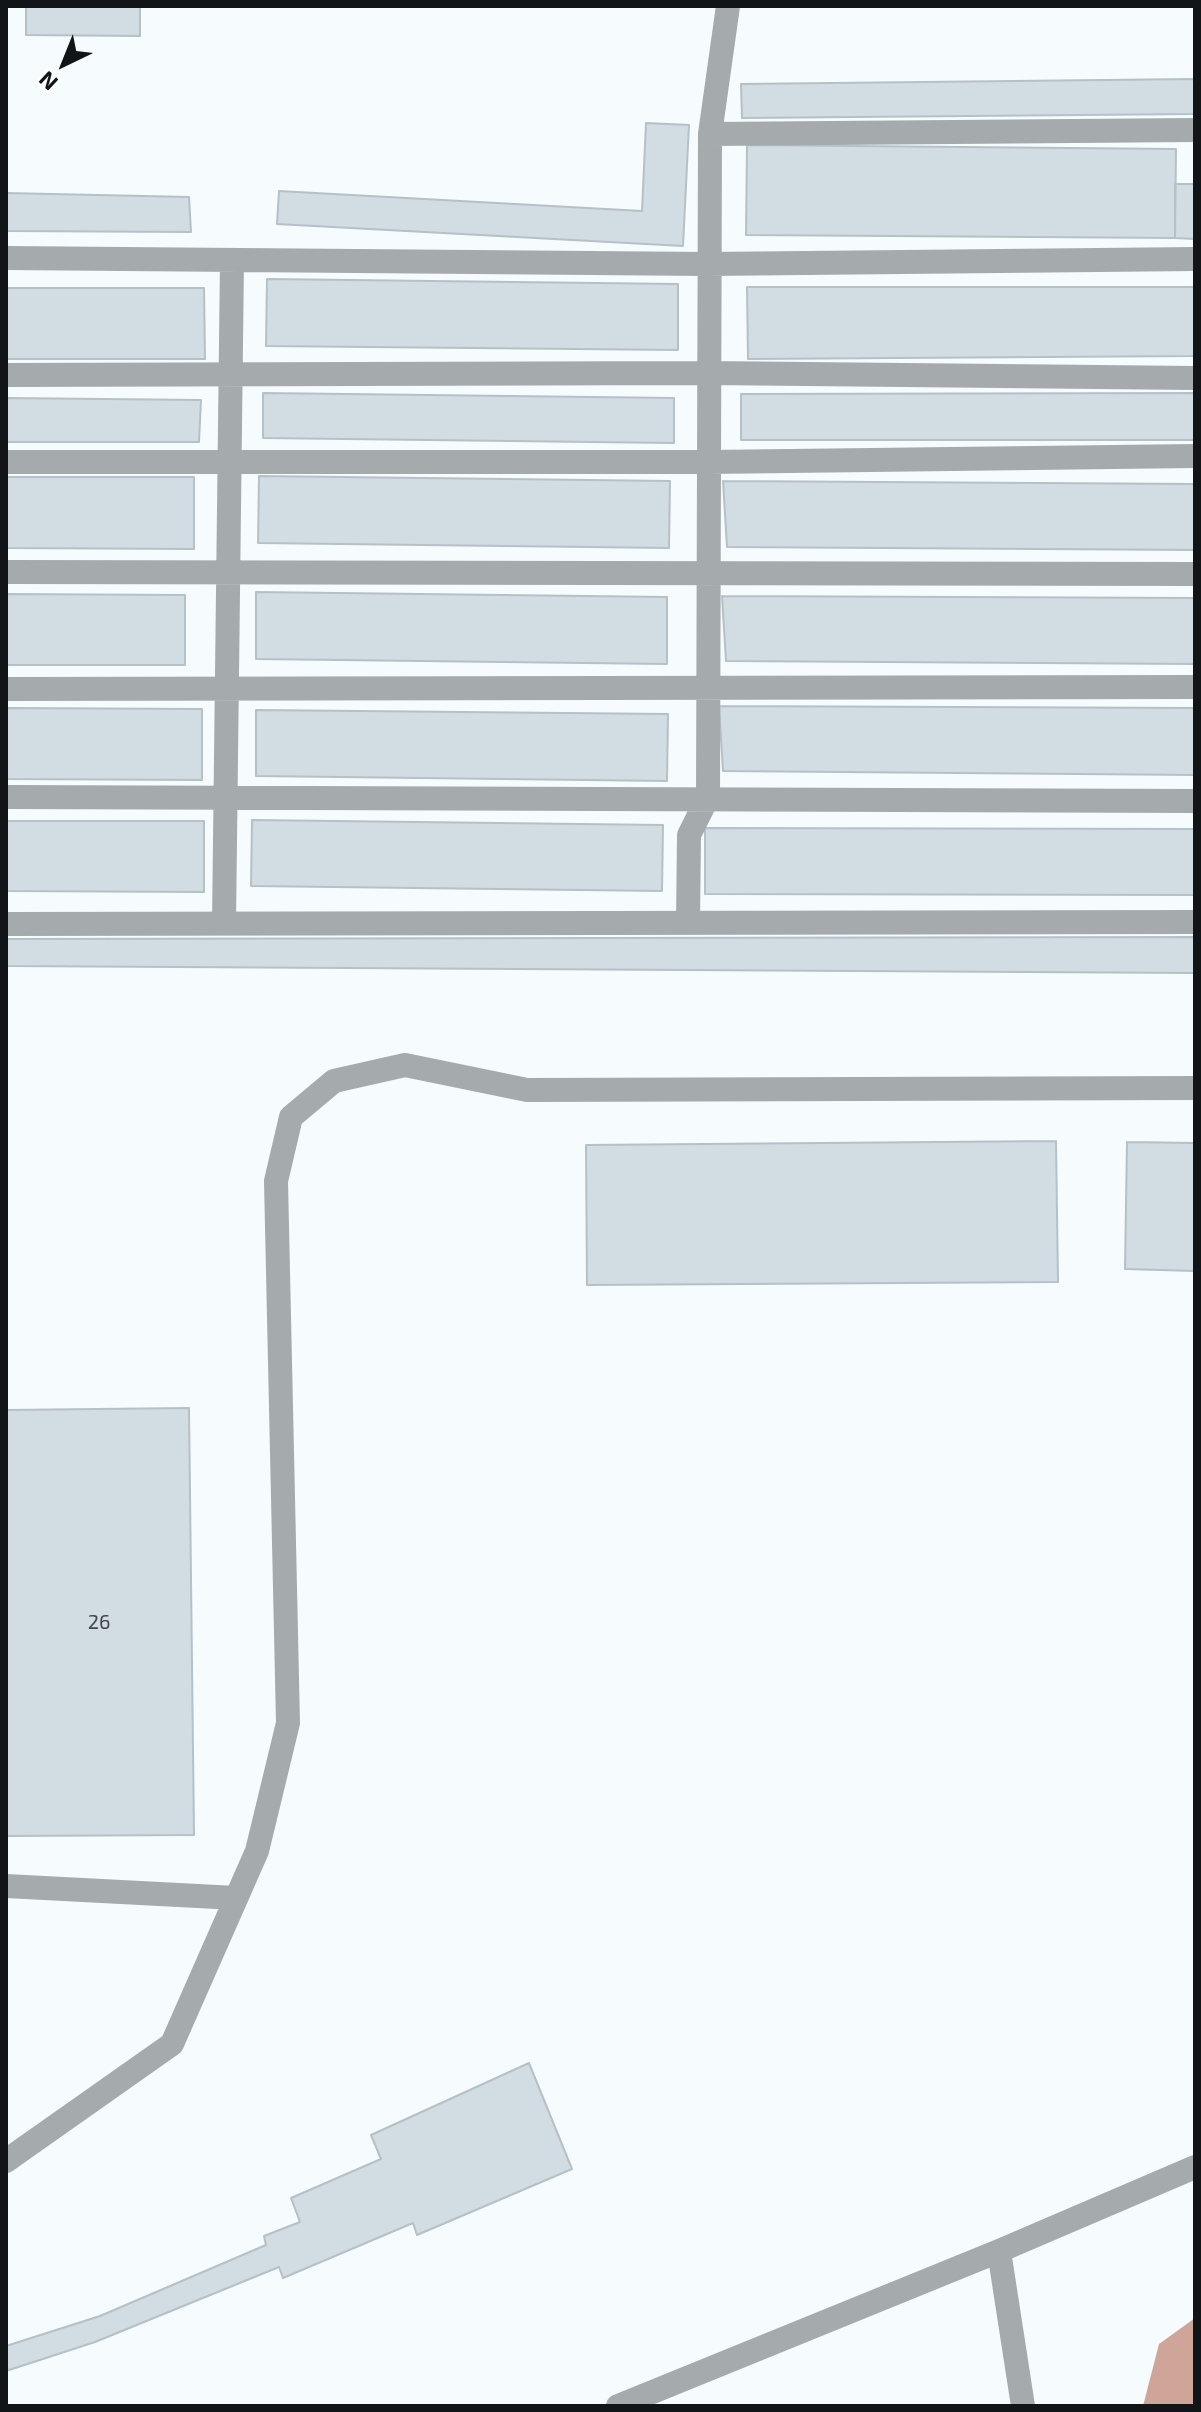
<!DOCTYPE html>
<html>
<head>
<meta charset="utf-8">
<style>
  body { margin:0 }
  #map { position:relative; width:1201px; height:2412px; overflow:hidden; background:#f6fbfe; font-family:"Exo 2",sans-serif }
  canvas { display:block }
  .frame { position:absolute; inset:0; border:8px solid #111517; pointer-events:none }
  .north { position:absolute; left:24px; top:24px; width:80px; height:80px; -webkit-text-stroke:6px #fff; paint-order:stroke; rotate:223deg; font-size:22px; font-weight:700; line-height:32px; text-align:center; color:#111517 }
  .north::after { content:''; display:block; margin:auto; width:28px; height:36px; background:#111517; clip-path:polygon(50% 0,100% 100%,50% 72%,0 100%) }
</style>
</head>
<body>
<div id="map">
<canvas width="1201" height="2412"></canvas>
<div class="frame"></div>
<div class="north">N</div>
</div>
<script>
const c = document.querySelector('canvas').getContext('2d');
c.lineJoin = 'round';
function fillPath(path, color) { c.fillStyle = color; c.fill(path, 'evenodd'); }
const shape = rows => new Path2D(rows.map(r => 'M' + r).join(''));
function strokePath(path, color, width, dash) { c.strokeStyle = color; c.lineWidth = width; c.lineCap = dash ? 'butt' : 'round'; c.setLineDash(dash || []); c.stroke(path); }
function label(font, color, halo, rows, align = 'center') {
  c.font = font + ' "Exo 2",sans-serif'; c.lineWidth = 6; c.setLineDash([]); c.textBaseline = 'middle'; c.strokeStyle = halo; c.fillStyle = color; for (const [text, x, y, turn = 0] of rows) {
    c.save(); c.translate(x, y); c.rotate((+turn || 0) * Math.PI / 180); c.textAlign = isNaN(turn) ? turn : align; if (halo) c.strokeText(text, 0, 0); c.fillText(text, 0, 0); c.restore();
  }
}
fillPath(shape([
  [1195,2318,1195,2406,1143,2406,1159,2344]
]), '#cea598');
const building = shape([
  [26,6,140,6,140,36,26,35,26,6],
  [1195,79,1195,114,742,118,741,84,1195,79],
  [646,123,689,125,683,246,277,224,279,191,642,211,646,123],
  [747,145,1176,149,1175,238,746,235,747,145],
  [1175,184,1195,184,1195,239,1175,238,1175,184],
  [6,193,189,197,191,232,6,231,6,193],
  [267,279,678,284,678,350,266,346,267,279],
  [747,287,1195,287,1195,356,748,359,747,287],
  [6,288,204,288,205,359,6,359,6,288],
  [263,393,674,398,674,443,263,438,263,393],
  [1195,393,1195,440,741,440,741,394,1195,393],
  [6,398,201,400,199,442,6,442,6,398],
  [259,476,670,481,669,548,258,543,259,476],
  [6,477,194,477,194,549,6,548,6,477],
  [723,481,1195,484,1195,550,727,547,723,481],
  [256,592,667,597,667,664,256,659,256,592],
  [6,594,185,595,185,665,6,665,6,594],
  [722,596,1195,598,1195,664,726,661,722,596],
  [719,706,1195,708,1195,775,723,771,719,706],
  [6,708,202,709,202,780,6,779,6,708],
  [256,710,668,714,667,781,256,776,256,710],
  [252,820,663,825,662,891,251,886,252,820],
  [6,821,204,821,204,892,6,891,6,821],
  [705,828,1195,829,1195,895,705,894,705,828],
  [1195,937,1195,973,6,966,6,939,1195,937],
  [1056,1141,1058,1282,587,1285,586,1145,1056,1141],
  [1127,1142,1195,1143,1195,1271,1125,1269,1127,1142],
  [189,1408,194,1835,6,1836,6,1410,189,1408],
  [529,2063,572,2169,417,2235,413,2223,283,2278,279,2267,95,2342,6,2371,6,2346,100,2316,266,2245,264,2236,300,2222,291,2198,381,2159,371,2135,529,2063]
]);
fillPath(building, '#d2dce3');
strokePath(building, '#b6c0c7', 2);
strokePath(shape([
  [710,134,728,6],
  [6,258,707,264,1195,259],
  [6,375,708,373,1195,378],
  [6,462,708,462,1195,456],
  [6,572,1195,574],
  [6,689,1195,687],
  [6,797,1195,801],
  [224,923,232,260],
  [688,923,689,835,708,797,710,134,1195,130],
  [6,924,1195,922],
  [6,1886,236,1898],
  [6,2161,172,2044,257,1851,288,1723,276,1181,291,1117,334,1081,405,1065,527,1090,1195,1088],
  [999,2251,1023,2406],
  [618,2406,999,2251,1195,2167]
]), '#a5aaad', 24);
label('20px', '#41474a', null, [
  ["26",99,1622]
]);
</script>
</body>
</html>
